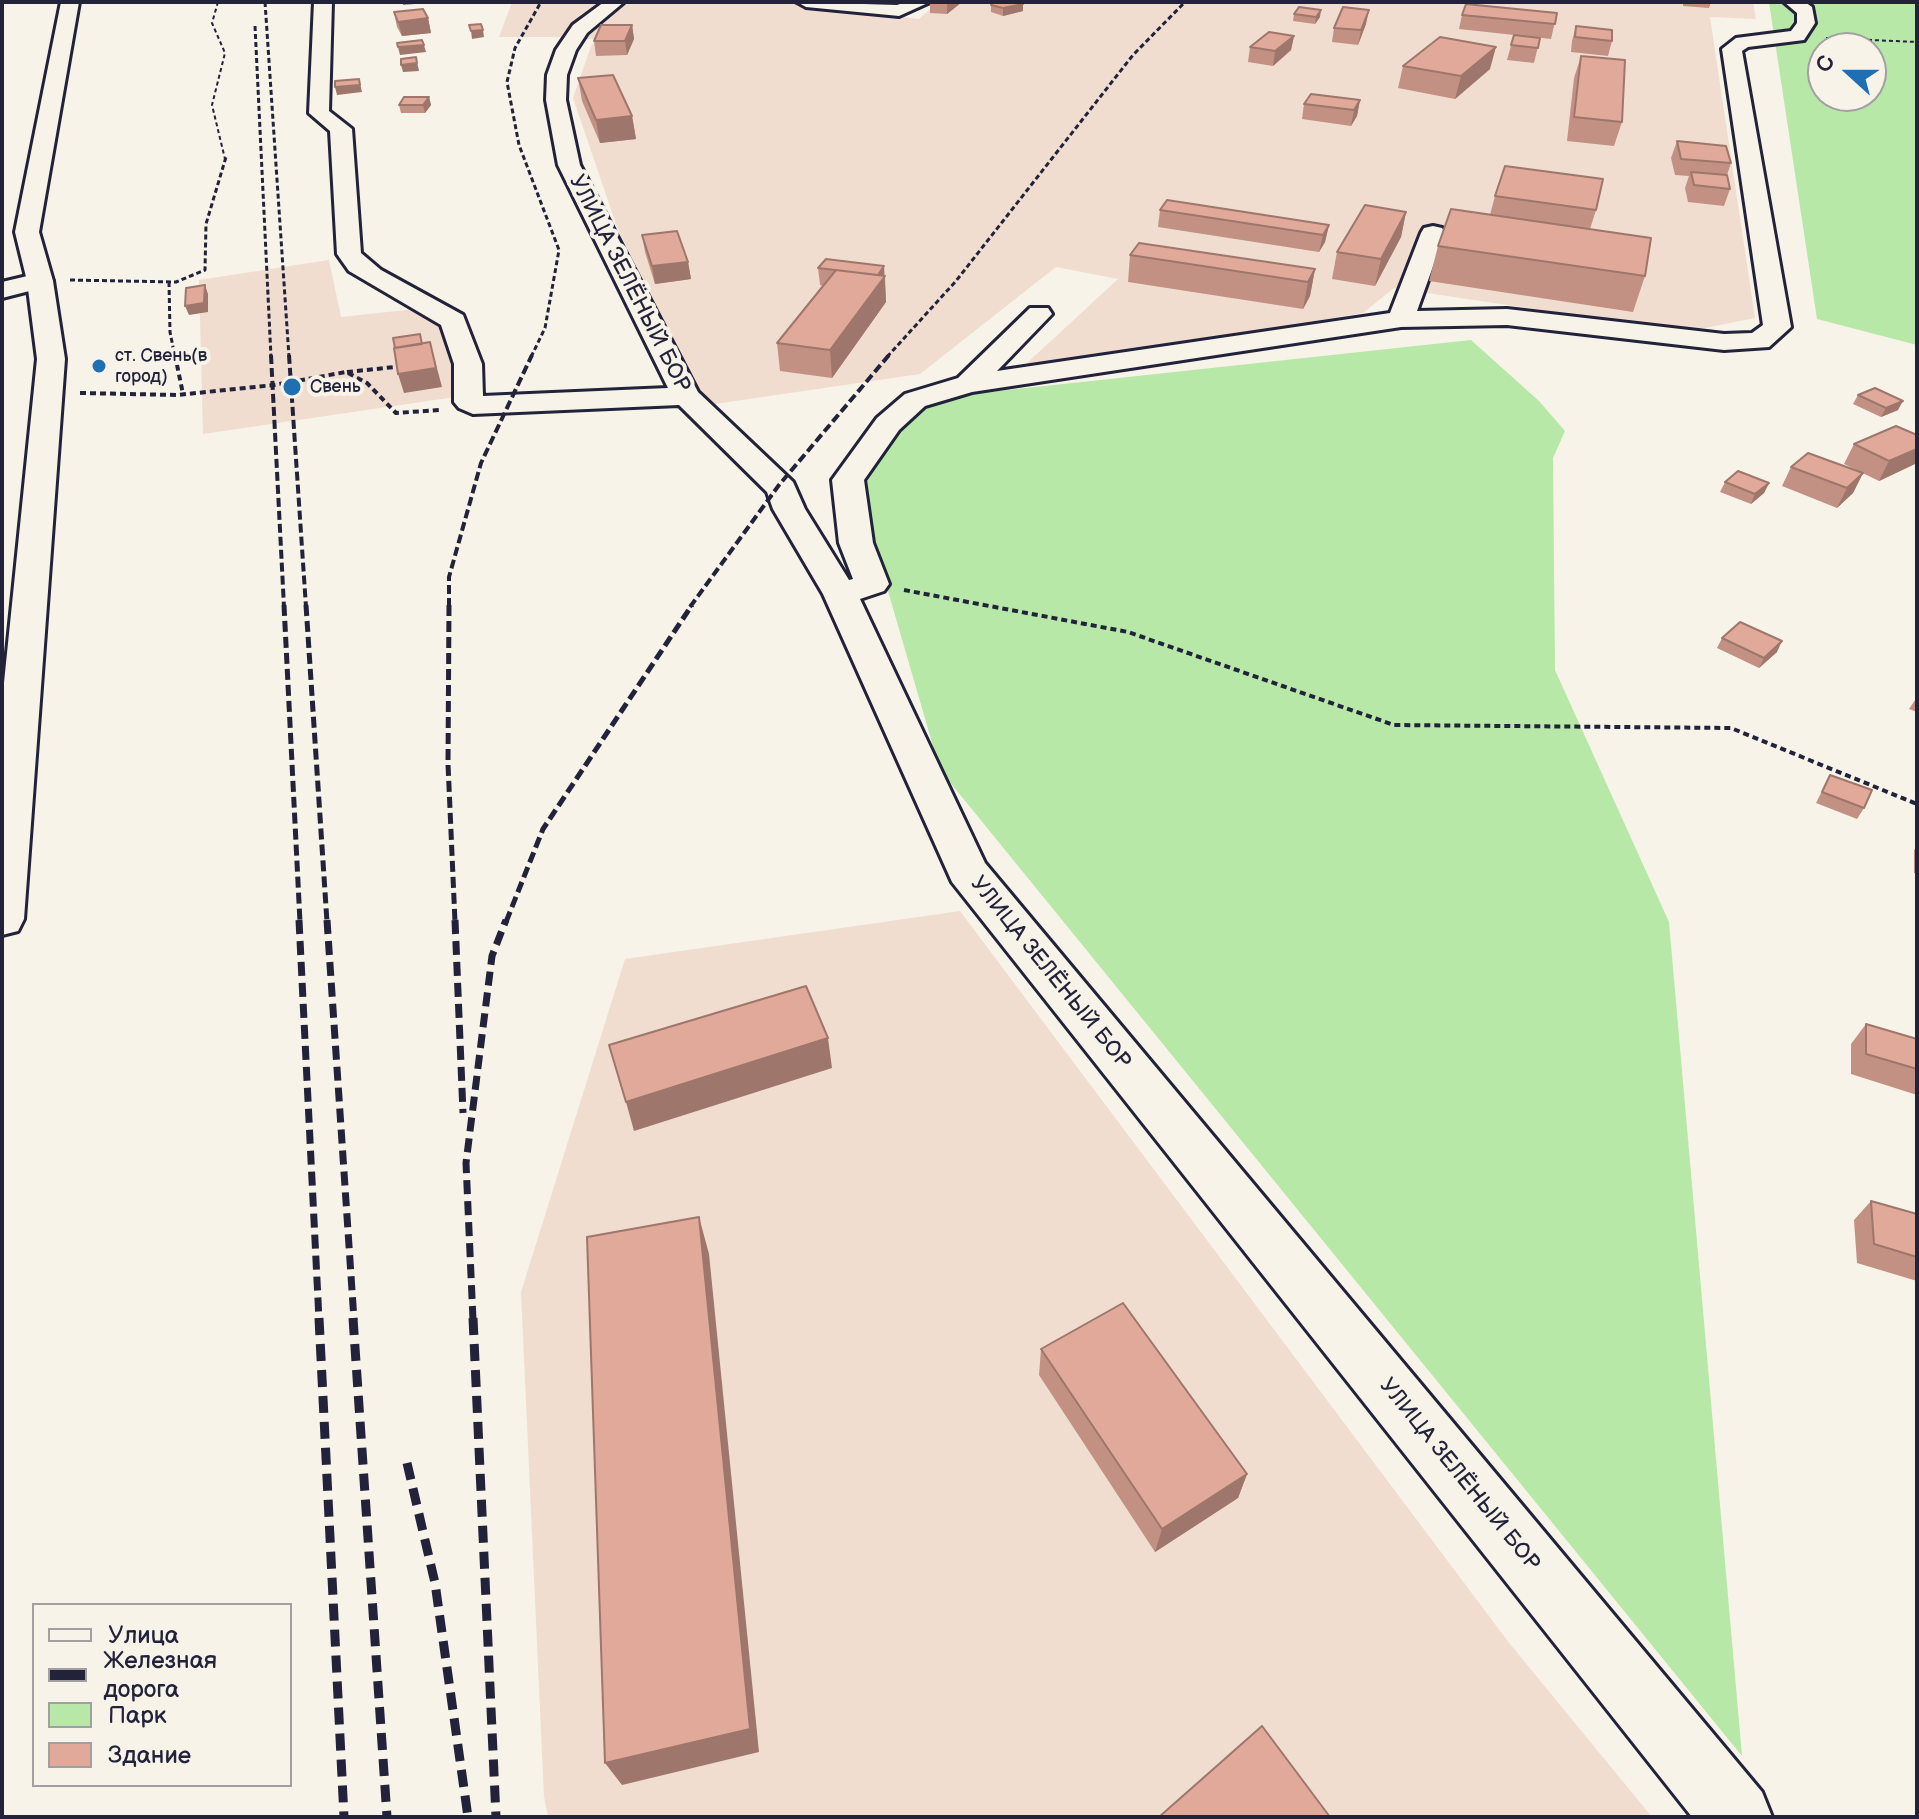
<!DOCTYPE html>
<html>
<head>
<meta charset="utf-8">
<style>
  body { margin:0 }
  #map { position:relative; width:1919px; height:1819px; overflow:hidden; background:#f7f3e8; font-family:"Balsamiq Sans",sans-serif }
  canvas { display:block }
  .frame { position:absolute; inset:0; border:4px solid #22223b; pointer-events:none }
  .legend { position:absolute; left:32px; top:1603px; width:260px; height:184px; box-sizing:border-box; background:#f7f3e8; border:2px solid #a29fa3; margin:0; padding:10px 14px; list-style:none; font-size:24px; color:#22223b }
  .legend li { display:flex; align-items:center; gap:16px; height:40px }
  .legend b { width:40px; border:2px solid #a29fa3 }
  .north { position:absolute; left:1807px; top:32px; width:80px; height:80px; box-sizing:border-box; background:#f7f3e8; border:2px solid #a29fa3; border-radius:50%; rotate:291deg; font-size:22px; font-weight:700; line-height:32px; text-align:center; color:#22223b }
  .north::after { content:''; display:block; margin:auto; width:28px; height:36px; background:#1f6fb2; clip-path:polygon(50% 0,100% 100%,50% 72%,0 100%) }
</style>
</head>
<body>
<div id="map">
<canvas width="1919" height="1819"></canvas>
<div class="frame"></div>
<ul class="legend">
<li><b style="height:10px;background:#f7f3e8"></b>Улица</li>
<li><b style="height:10px;background:#22223b"></b>Железная дорога</li>
<li><b style="height:22px;background:#b7e8a7"></b>Парк</li>
<li><b style="height:22px;background:#e1a999"></b>Здание</li>
</ul>
<div class="north">С</div>
</div>
<script>
const c = document.querySelector('canvas').getContext('2d');
c.lineJoin = 'round';
function fillPath(path, color) { c.fillStyle = color; c.fill(path, 'evenodd'); }
const shape = rows => new Path2D(rows.map(r => 'M' + r).join(''));
function strokePath(path, color, width, dash) { c.strokeStyle = color; c.lineWidth = width; c.lineCap = dash ? 'butt' : 'round'; c.setLineDash(dash || []); c.stroke(path); }
function label(font, color, halo, rows, align = 'center') {
  c.font = font + ' "Balsamiq Sans",sans-serif'; c.lineWidth = 8; c.setLineDash([]); c.textBaseline = 'middle'; c.strokeStyle = halo; c.fillStyle = color; for (const [text, x, y, turn = 0] of rows) {
    c.save(); c.translate(x, y); c.rotate((+turn || 0) * Math.PI / 180); c.textAlign = isNaN(turn) ? turn : align; if (halo) c.strokeText(text, 0, 0); c.fillText(text, 0, 0); c.restore();
  }
}
fillPath(shape([
  [512,2,599,2,579,16,565,37,499,37],
  [629,2,777,2,919,19,938,2,1753,2,1756,19,1710,17,1755,318,1705,328,1668,329,1394,288,1363,313,1038,368,1026,364,1118,279,1056,267,920,374,708,405,698,392,617,227,573,98,591,46,596,39,585,39,603,18],
  [329,260,341,317,443,306,462,396,203,434,199,280],
  [960,911,1510,1644,1652,1817,548,1817,544,1797,521,1292,625,959]
]), '#f0ddd0');
fillPath(shape([
  [1769,2,1917,2,1917,345,1817,319],
  [1823,48,1871,48,1871,96,1823,96],
  [1471,340,1539,401,1565,431,1553,458,1555,670,1669,922,1742,1756,940,770,856,481,924,399]
]), '#b7e8a7');
const minor = shape([
  [314,2,332,2,329,111,352,129,361,253,381,270,463,315,482,364,483,396,668,388,558,165,546,100,547,75,556,50,573,25,604,2,624,2,587,33,576,50,567,75,566,100,580,165,698,392,793,482,805,509,849,580,853,579,839,543,832,480,877,418,905,394,958,378,1030,308,1048,308,1052,314,997,371,1390,313,1421,233,1424,228,1433,226,1442,228,1445,233,1417,311,1507,309,1724,334,1752,333,1763,325,1722,49,1736,38,1791,31,1797,23,1797,13,1784,2,1805,2,1812,7,1815,23,1804,40,1748,47,1742,51,1791,327,1769,347,1724,350,1507,325,1401,327,972,392,925,406,899,430,864,480,873,543,889,584,884,591,860,599,985,863,1762,1792,1772,1817,1692,1817,952,882,823,594,773,509,767,492,679,405,473,414,459,408,454,402,454,364,441,325,349,271,337,254,330,131,309,113,314,2],
  [797,2,897,5,906,2,930,2,899,16,806,7,797,2],
  [40,273,49,276,53,281,49,286,2,298,2,282,40,273]
]);
const major = shape([
  [61,2,79,2,39,232,53,281,65,359,24,919,18,931,2,935,2,702,37,359,27,281,15,232,61,2]
]);
strokePath(minor, '#22223b', 6);
strokePath(major, '#22223b', 6);
strokePath(shape([
  [218,2,212,23,225,53,212,105,225,159],
  [1826,38,1917,42]
]), '#22223b', 2, [4, 3]);
strokePath(shape([
  [70,280,176,282,205,270,206,224,226,157],
  [169,282,170,332,175,357]
]), '#22223b', 3, [5, 3]);
strokePath(shape([
  [175,355,183,394],
  [347,372,395,367],
  [80,393,177,395,274,385,346,372,367,383,396,413,440,410],
  [904,590,1128,632,1394,725,1731,728,1917,804]
]), '#22223b', 4, [6, 4]);
fillPath(minor, '#f7f3e8');
fillPath(major, '#f7f3e8');
strokePath(shape([
  [265,2,289,357],
  [255,26,271,357],
  [531,357,545,328,559,250,519,145,507,82,515,48,541,2],
  [887,357,956,281,1133,55,1185,2]
]), '#22223b', 3, [5, 3]);
strokePath(shape([
  [271,355,284,607],
  [289,355,306,607],
  [449,607,449,577,481,463,532,355],
  [690,607,779,485,889,355]
]), '#22223b', 4, [9, 4]);
strokePath(shape([
  [284,605,300,922],
  [306,605,327,922],
  [449,605,448,764,455,922],
  [506,922,543,829,692,605]
]), '#22223b', 5, [11, 5]);
strokePath(shape([
  [299,920,319,1320],
  [327,920,354,1320],
  [455,920,463,1113],
  [473,1320,466,1163,492,956,506,920]
]), '#22223b', 7, [14, 7]);
strokePath(shape([
  [319,1318,344,1817],
  [353,1318,387,1817],
  [473,1318,496,1817],
  [407,1463,435,1583,468,1817]
]), '#22223b', 9, [17, 9]);
fillPath(shape([
  [930,2,962,2,947,14,930,13],
  [1683,2,1711,2,1709,8,1683,6],
  [1023,4,1023,11,1003,16,991,12,991,5],
  [394,12,428,18,431,33,402,36,397,27],
  [1557,13,1551,39,1459,29,1462,15],
  [1294,14,1320,17,1315,24,1293,21],
  [1366,24,1358,45,1332,42,1334,28],
  [632,25,634,39,627,55,596,56,594,41],
  [1576,26,1612,41,1608,56,1571,52,1572,41],
  [1514,35,1540,38,1534,63,1507,60],
  [1294,36,1291,50,1273,66,1248,62,1250,47],
  [1581,56,1622,122,1614,146,1567,141,1574,78],
  [1403,66,1490,69,1455,99,1398,88],
  [578,78,632,116,636,139,600,143,582,101],
  [429,97,431,105,425,113,401,113,399,105],
  [1360,100,1357,116,1351,126,1302,119,1304,104],
  [1677,141,1731,163,1727,175,1730,189,1724,206,1688,202,1685,188,1689,176,1675,175,1671,158],
  [1495,196,1596,210,1590,229,1645,276,1633,312,1429,281,1438,246,1490,215],
  [1160,210,1329,225,1325,242,1319,252,1158,227],
  [1406,212,1401,237,1375,286,1332,279,1337,252],
  [642,235,688,262,691,279,655,284,645,252],
  [1130,255,1315,269,1310,296,1303,309,1128,282],
  [818,268,885,276,886,302,832,378,780,371,777,343,823,286,820,285],
  [1858,395,1898,410,1881,417,1853,404],
  [1917,435,1917,463,1879,481,1844,464,1854,444],
  [1791,467,1863,473,1853,493,1837,508,1782,486],
  [1725,482,1769,483,1764,493,1751,504,1720,492],
  [1722,638,1777,652,1759,668,1717,648],
  [1917,697,1917,712,1909,709],
  [1830,775,1864,808,1857,819,1816,803],
  [1917,846,1917,873,1914,873,1914,850],
  [1866,1024,1917,1039,1917,1095,1851,1074,1851,1044],
  [1871,1201,1917,1214,1917,1281,1857,1263,1854,1220],
  [1041,1349,1247,1474,1238,1498,1155,1552,1039,1375]
]), '#c29184');
fillPath(shape([
  [403,2,426,2,427,3,403,5],
  [947,2,962,2,947,14],
  [1023,4,1023,11,1003,16,1003,8],
  [1321,10,1320,17,1315,24,1316,17],
  [1369,10,1366,24,1358,45,1361,30],
  [428,18,431,33,402,36,398,22],
  [632,25,634,39,627,55,625,41],
  [483,30,484,37,472,39,471,31],
  [1294,36,1291,50,1273,66,1275,51],
  [424,45,426,52,400,55,398,47],
  [1496,47,1490,69,1455,99,1461,76],
  [416,57,419,71,403,72,401,65],
  [359,79,362,92,337,95,335,87],
  [429,97,431,105,425,113,423,105],
  [1360,100,1357,116,1351,126,1354,110],
  [632,116,636,139,600,143,596,120],
  [1406,212,1401,237,1375,286,1381,259],
  [1329,225,1325,242,1319,252,1323,235],
  [688,262,691,279,655,284,652,266],
  [884,266,886,302,832,378,830,350],
  [1315,269,1310,296,1303,309,1308,282],
  [205,285,208,294,208,312,189,315,185,306],
  [430,342,442,387,404,393,398,374],
  [1903,401,1898,410,1881,417,1886,408],
  [1917,449,1917,463,1879,481,1889,461],
  [1863,473,1853,493,1837,508,1847,488],
  [1769,483,1764,493,1751,504,1755,494],
  [1782,641,1777,652,1759,668,1764,658],
  [828,1038,832,1068,634,1131,626,1102],
  [699,1217,709,1254,759,1752,622,1785,605,1763],
  [1247,1474,1238,1498,1155,1552,1162,1529]
]), '#9e766b');
const building = shape([
  [993,2,1020,2,1023,4,1003,8,991,5,993,2],
  [1466,4,1557,13,1555,24,1462,15,1466,4],
  [1299,7,1321,10,1316,17,1294,14,1299,7],
  [1343,7,1369,10,1361,30,1334,28,1343,7],
  [423,9,428,18,398,22,394,12,423,9],
  [481,24,483,30,471,31,469,25,481,24],
  [601,25,632,25,625,41,594,41,601,25],
  [1576,26,1612,30,1612,41,1575,37,1576,26],
  [1269,32,1294,36,1275,51,1250,47,1269,32],
  [1514,35,1540,38,1538,48,1511,45,1514,35],
  [1440,37,1496,47,1461,76,1403,66,1440,37],
  [422,40,424,45,398,47,397,43,422,40],
  [1581,56,1625,60,1622,122,1574,117,1581,56],
  [416,57,417,63,401,65,401,59,416,57],
  [613,75,632,116,596,120,578,78,613,75],
  [359,79,360,85,335,87,335,81,359,79],
  [1311,94,1360,100,1354,110,1304,104,1311,94],
  [404,97,429,97,423,105,399,105,404,97],
  [1677,141,1726,146,1731,163,1681,159,1677,141],
  [1505,166,1603,179,1596,210,1495,196,1505,166],
  [1691,172,1727,175,1730,189,1694,185,1691,172],
  [1167,200,1329,225,1323,235,1160,210,1167,200],
  [1365,205,1406,212,1381,259,1337,252,1365,205],
  [1451,209,1651,238,1645,276,1438,246,1451,209],
  [677,231,688,262,652,266,642,235,677,231],
  [1139,243,1315,269,1308,282,1130,255,1139,243],
  [826,259,884,266,878,275,818,268,826,259],
  [836,270,885,276,830,350,777,343,836,270],
  [205,285,204,303,185,306,186,288,205,285],
  [420,334,422,344,395,348,393,338,420,334],
  [430,342,436,368,398,374,394,348,430,342],
  [1875,388,1903,401,1886,408,1858,395,1875,388],
  [1896,426,1917,435,1917,449,1889,461,1854,444,1896,426],
  [1808,453,1863,473,1847,488,1791,467,1808,453],
  [1738,471,1769,483,1755,494,1725,482,1738,471],
  [1740,622,1782,641,1764,658,1722,638,1740,622],
  [1830,775,1872,790,1864,808,1822,792,1830,775],
  [806,986,828,1038,626,1102,609,1045,806,986],
  [1866,1024,1917,1039,1917,1069,1866,1054,1866,1024],
  [1871,1201,1917,1214,1917,1257,1874,1244,1871,1201],
  [699,1217,750,1729,605,1763,587,1237,699,1217],
  [1123,1303,1247,1474,1162,1529,1041,1349,1123,1303],
  [1262,1726,1330,1817,1159,1817,1262,1726]
]);
fillPath(building, '#e1a999');
strokePath(building, '#9e766b', 2);
for (const [x, y, r, color] of [
  [99,366,8,"#1f6fb2"],
  [292,387,10,"#1f6fb2"]
]) { const dot = new Path2D(); dot.arc(x, y, r, 0, 2 * Math.PI); c.fillStyle = color; c.fill(dot); strokePath(dot, '#f7f3e8', 3); }
label('18px', '#22223b', '#f7f3e8', [
  ["ст. Свень(в",115,356],
  ["город)",115,377],
  ["Свень",310,387]
], 'left');
label('22px', '#22223b', '#f7f3e8', [
  ["УЛИЦА ЗЕЛЁНЫЙ БОР",629,284,63],
  ["УЛИЦА ЗЕЛЁНЫЙ БОР",1050,973,51],
  ["УЛИЦА ЗЕЛЁНЫЙ БОР",1459,1475,51]
]);
</script>
</body>
</html>
